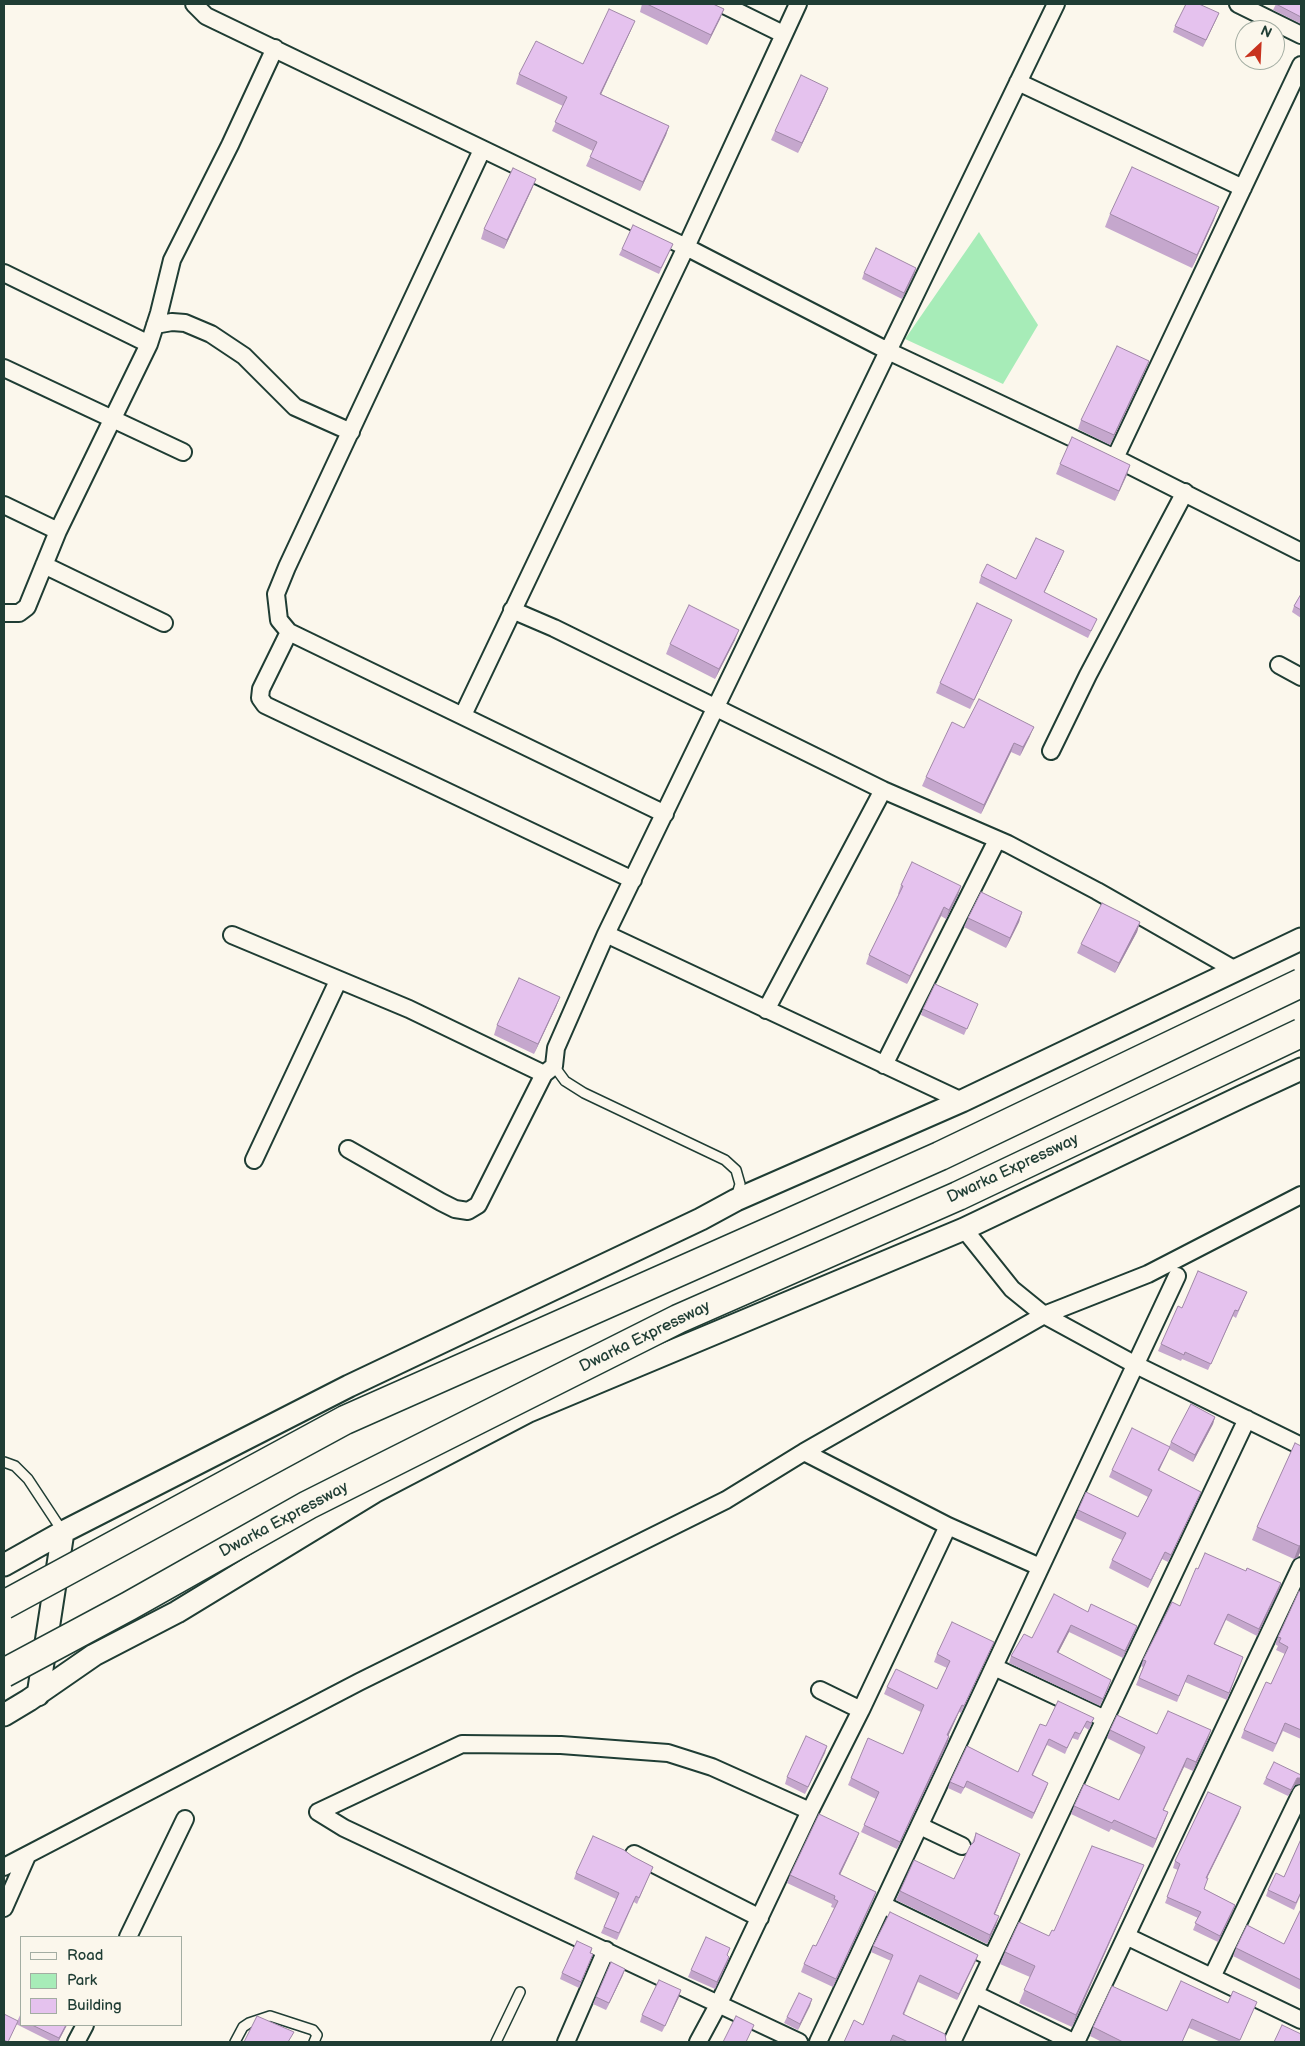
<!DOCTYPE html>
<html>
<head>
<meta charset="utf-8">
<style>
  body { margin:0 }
  #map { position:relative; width:1305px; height:2046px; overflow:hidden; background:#fbf7ec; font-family:"Balsamiq Sans",sans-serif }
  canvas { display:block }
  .frame { position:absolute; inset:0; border:5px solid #1f3d34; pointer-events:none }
  .legend { position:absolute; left:20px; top:1936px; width:162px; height:90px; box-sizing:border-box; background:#fbf7ec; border:1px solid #a3ada2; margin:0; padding:6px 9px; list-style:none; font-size:15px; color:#1f3d34 }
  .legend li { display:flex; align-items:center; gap:10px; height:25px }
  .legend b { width:25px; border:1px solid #a3ada2 }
  .north { position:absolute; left:1235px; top:20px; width:50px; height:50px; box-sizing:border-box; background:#fbf7ec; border:1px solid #a3ada2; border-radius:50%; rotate:25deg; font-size:14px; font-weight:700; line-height:20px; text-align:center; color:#1f3d34 }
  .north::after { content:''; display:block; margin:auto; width:18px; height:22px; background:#c8321e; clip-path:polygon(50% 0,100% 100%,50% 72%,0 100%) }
</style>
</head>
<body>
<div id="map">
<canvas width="1305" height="2046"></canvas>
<div class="frame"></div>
<ul class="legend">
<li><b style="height:6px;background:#fbf7ec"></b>Road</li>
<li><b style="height:14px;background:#a7ecb8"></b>Park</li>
<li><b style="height:14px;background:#e5c2ee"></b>Building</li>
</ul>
<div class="north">N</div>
</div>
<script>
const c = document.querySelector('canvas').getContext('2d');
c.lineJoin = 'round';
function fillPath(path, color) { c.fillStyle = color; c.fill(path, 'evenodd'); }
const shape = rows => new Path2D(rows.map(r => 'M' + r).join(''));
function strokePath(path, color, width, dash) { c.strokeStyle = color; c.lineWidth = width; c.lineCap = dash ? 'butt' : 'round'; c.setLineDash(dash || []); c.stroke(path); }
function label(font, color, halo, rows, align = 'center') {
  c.font = font + ' "Balsamiq Sans",sans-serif'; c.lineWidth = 4.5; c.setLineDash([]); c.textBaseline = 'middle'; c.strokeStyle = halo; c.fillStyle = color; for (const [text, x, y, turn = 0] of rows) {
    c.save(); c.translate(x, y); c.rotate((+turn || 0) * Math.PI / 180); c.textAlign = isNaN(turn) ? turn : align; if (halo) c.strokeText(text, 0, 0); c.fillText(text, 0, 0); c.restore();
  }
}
fillPath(shape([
  [979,232,1038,325,1003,384,905,339]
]), '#a7ecb8');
const service = shape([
  [554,1066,565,1081,584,1093,725,1160,736,1170,740,1184,736,1198],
  [4,1462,15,1466,28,1479,63,1532],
  [235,2042,243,2027,249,2023,270,2016,313,2030,317,2035,314,2042],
  [496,2042,520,1992]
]);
const minor = shape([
  [194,4,206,16,686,247,888,351,1115,458],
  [722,4,783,34],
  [1238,4,1301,35],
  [1301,65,1115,458,1301,552],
  [1018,82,1243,188],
  [482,150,287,567,276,594,279,620,289,632,665,814],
  [4,273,149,344],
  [155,325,172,322,185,323,211,334,244,356,295,407,351,432],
  [4,368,183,452],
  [4,505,58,531],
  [44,565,164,623],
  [512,610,554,628,883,790,1008,844,1097,891,1237,971],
  [4,613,19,613,27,607,58,531,149,344,159,313,172,260,230,145,275,48],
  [289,632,261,689,260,698,265,705,633,880],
  [1279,665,1301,677],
  [463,715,686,247,798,4],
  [1051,751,1088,675,1185,492],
  [606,934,962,1101],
  [232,935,409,1009,544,1074],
  [766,1010,883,790],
  [884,1065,997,840],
  [348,1149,441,1202,455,1209,468,1211,478,1205,544,1074,554,1066,556,1048,606,934,1056,4],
  [254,1160,338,981],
  [964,1229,1012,1289,1044,1315,1134,1364,1301,1446],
  [804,1452,948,1526,1040,1567],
  [994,1667,1105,1719],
  [820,1690,861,1710],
  [318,1812,344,1828,799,2042],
  [318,1812,462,1744,561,1745,668,1753,712,1767,810,1811],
  [920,1826,962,1846],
  [634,1854,760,1918],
  [4,1867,359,1682,726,1500,804,1452,1044,1315,1148,1274,1301,1195],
  [883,1905,992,1958],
  [4,1908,27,1856],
  [1126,1936,1301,2020],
  [128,1937,185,1819],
  [1212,1977,1301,1793],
  [975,1994,1073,2042],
  [76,2042,85,2025],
  [566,2042,606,1950],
  [698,2042,718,2005,810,1811,861,1710,948,1526],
  [818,2042,1177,1276],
  [952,2042,1247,1419],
  [1076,2042,1301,1566]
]);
const tertiary = shape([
  [4,1565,63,1532,349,1386,701,1219,736,1200,962,1101,1301,939],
  [38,1695,63,1532],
  [4,1715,29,1700,94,1655,177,1612,374,1492,529,1411,964,1229,1243,1096,1301,1069]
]);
strokePath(service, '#1f3d34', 12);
strokePath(minor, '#1f3d34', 20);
strokePath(tertiary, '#1f3d34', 25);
strokePath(service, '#fbf7ec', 9);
strokePath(minor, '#fbf7ec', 16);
strokePath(tertiary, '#fbf7ec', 21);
const trunkBridge = shape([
  [4,1605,345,1420,940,1156,1301,983],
  [4,1673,129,1606,308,1505,678,1319,958,1196,1301,1033]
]);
strokePath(trunkBridge, '#1f3d34', 31, []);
strokePath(trunkBridge, '#fbf7ec', 28);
fillPath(shape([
  [642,4,713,4,724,9,720,19,707,45,640,12],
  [1276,4,1301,4,1301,24,1273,10],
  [1219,13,1203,47,1173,32,1175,26],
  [631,30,601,94,669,126,666,135,640,191,586,166,593,151,552,131,563,106,516,84,519,74,583,64],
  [828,88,824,98,798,153,771,140,775,131],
  [536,179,532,189,504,249,481,239,484,229],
  [1110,214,1214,220,1192,268,1105,227],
  [673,244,659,274,619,255,622,249],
  [916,268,902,299,862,279,864,273],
  [1145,371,1110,445,1078,429,1081,420],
  [1060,464,1130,465,1115,501,1056,474],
  [1061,558,1044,593,1097,619,1088,638,979,583,981,576,1016,579],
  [1301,594,1301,618,1292,612,1294,606],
  [1008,629,970,709,936,693,940,683],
  [735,640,715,679,666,654,670,644],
  [964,728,1030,736,1020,756,1011,752,981,814,922,786,926,777],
  [901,885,958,895,946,919,941,916,907,984,866,964,869,955,899,894,898,894],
  [1022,912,1019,922,1006,948,964,927,968,918],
  [1140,922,1137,932,1115,973,1077,953,1081,944],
  [560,997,556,1007,534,1054,494,1035,497,1025],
  [978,1004,964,1035,921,1015,923,1009],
  [1247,1292,1236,1318,1233,1316,1208,1370,1182,1359,1181,1361,1158,1351,1161,1344,1182,1308],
  [1215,1417,1213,1424,1193,1462,1169,1449,1159,1471,1198,1499,1168,1562,1162,1559,1148,1588,1109,1568,1112,1560,1122,1540,1075,1518,1078,1510,1138,1517,1148,1497,1109,1477,1112,1470,1169,1447,1171,1442],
  [1295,1443,1301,1550,1298,1557,1294,1559,1252,1540,1257,1527],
  [1198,1569,1246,1571,1281,1583,1257,1636,1226,1620,1215,1644,1243,1657,1227,1700,1185,1682,1177,1702,1136,1685,1143,1667,1141,1666,1143,1660,1180,1606],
  [1301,1592,1301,1739,1283,1731,1273,1752,1241,1738,1244,1730,1271,1684,1285,1654,1276,1650,1278,1646,1275,1644,1278,1637],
  [1088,1612,1135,1632,1123,1658,1069,1632,1058,1653,1109,1687,1100,1706,1009,1663,1011,1656,1032,1638],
  [994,1642,961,1713,959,1712,948,1736,949,1736,947,1744,897,1849,861,1832,876,1799,848,1785,851,1778,903,1754,921,1712,884,1694,887,1687,937,1689,947,1668,934,1662,937,1654],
  [1094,1718,1089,1730,1084,1727,1078,1740,1072,1738,1065,1754,1047,1745,1033,1775,1048,1783,1032,1819,965,1787,961,1794,948,1788,950,1782,1018,1772,1046,1726],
  [1110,1730,1208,1739,1193,1771,1184,1767,1163,1810,1168,1812,1153,1848,1111,1829,1109,1832,1071,1814,1074,1806,1119,1800,1141,1755,1107,1738],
  [827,1746,805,1794,785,1784,787,1777],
  [1266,1778,1295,1785,1288,1796,1263,1784],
  [1239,1813,1207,1878,1204,1889,1235,1905,1218,1942,1193,1930,1198,1918,1165,1903,1178,1870,1173,1868,1175,1861],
  [859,1833,856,1841,840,1875,876,1892,873,1900,833,1987,801,1972,804,1964,816,1946,834,1908,831,1907,832,1904,787,1883,790,1875],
  [976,1833,1020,1854,995,1914,996,1925,987,1944,896,1900,900,1891,954,1879,972,1843],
  [1301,1839,1301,1894,1294,1910,1266,1896,1268,1890,1284,1877],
  [632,1856,653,1867,637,1904,634,1902,617,1940,601,1933,616,1899,574,1879,576,1873],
  [1139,1877,1072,2027,1019,2003,1030,1977,1000,1964,1005,1952,1049,1936,1054,1931],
  [1301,1909,1301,1990,1233,1956,1236,1948,1284,1944],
  [873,1946,978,1955,957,2000,918,1982,904,2015,945,2042,892,2042,863,2025,891,1961,871,1952],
  [592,1948,591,1953,593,1954,579,1988,560,1979,562,1973],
  [728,1956,729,1957,727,1963,715,1989,688,1977,691,1970],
  [623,1975,606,2010,593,2004,596,1997],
  [679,1997,662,2032,640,2022,642,2015],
  [812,1999,798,2030,784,2023,787,2017],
  [1228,2003,1253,2011,1239,2042,1221,2042,1189,2028,1182,2042,1102,2042,1090,2036,1093,2027,1167,2011],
  [21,2013,21,2025,67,2025,58,2042,52,2042,16,2024]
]), '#c5a7cd');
fillPath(shape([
  [724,9,720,19,707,45,711,35],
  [1219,13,1216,20,1203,47,1206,40],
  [635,21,631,30,597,103,600,94],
  [828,88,824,98,798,153,802,143],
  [669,126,666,135,640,191,643,182],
  [536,179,532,189,504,249,507,240],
  [1219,207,1214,220,1192,268,1197,255],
  [916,268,914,275,902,299,904,293],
  [1149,361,1145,371,1110,445,1114,435],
  [1130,465,1127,475,1115,501,1119,491],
  [1064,551,1061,558,1041,599,1044,592],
  [1012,620,1008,629,970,709,974,700],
  [739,630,735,640,715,679,719,669],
  [1034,727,1030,736,1020,756,1023,747],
  [1014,743,1011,752,981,814,984,805],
  [961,886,958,895,946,919,949,910],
  [944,907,941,916,907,984,910,976],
  [1022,912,1019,922,1006,948,1010,938],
  [1140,922,1137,932,1115,973,1119,963],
  [560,997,556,1007,534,1054,538,1044],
  [1215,1417,1213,1424,1193,1462,1195,1455],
  [1170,1447,1167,1454,1155,1478,1158,1470],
  [1201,1492,1198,1499,1168,1562,1171,1555],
  [1301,1545,1301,1550,1298,1557,1294,1559,1299,1546],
  [1165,1552,1162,1559,1148,1588,1151,1580],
  [1281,1583,1279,1590,1257,1636,1259,1629],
  [1071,1625,1069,1632,1055,1659,1057,1652],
  [1137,1626,1135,1632,1123,1658,1125,1651],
  [994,1642,991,1649,961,1713,964,1706],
  [962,1705,959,1712,945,1743,947,1735],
  [1211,1730,1208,1739,1193,1771,1196,1762],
  [949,1736,947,1744,897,1849,900,1842],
  [827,1746,825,1753,805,1794,808,1787],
  [1187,1758,1184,1767,1160,1818,1163,1810],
  [1297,1778,1301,1778,1301,1784,1295,1785,1288,1796],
  [1048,1783,1046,1789,1032,1819,1034,1813],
  [1241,1807,1239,1813,1204,1884,1206,1878],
  [1168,1812,1165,1820,1153,1848,1156,1839],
  [859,1833,856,1841,836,1883,839,1874],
  [1020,1854,1017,1863,991,1923,994,1914],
  [1144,1865,1139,1877,1072,2027,1076,2015],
  [876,1892,873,1900,833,1987,836,1979],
  [1235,1905,1233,1911,1218,1942,1220,1936],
  [999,1916,996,1925,987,1944,990,1935],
  [978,1955,976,1961,957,2000,959,1994],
  [729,1957,727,1963,715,1989,717,1982],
  [625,1969,623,1975,606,2010,609,2003],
  [681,1990,679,1997,662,2032,665,2026],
  [812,1999,810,2006,798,2030,800,2024],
  [66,2025,67,2025,58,2042,59,2038]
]), '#a088a7');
const building = shape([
  [647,4,713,4,724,9,711,35,647,4],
  [1186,4,1199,4,1219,13,1206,40,1175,26,1186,4],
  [1276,4,1301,4,1301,17,1276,4],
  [609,9,635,21,600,94,669,126,643,182,590,157,597,142,555,122,567,97,519,74,536,41,583,64,609,9],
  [801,75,828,88,802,143,775,131,801,75],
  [1132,167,1219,207,1197,255,1110,214,1132,167],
  [513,168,536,179,507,240,484,229,513,168],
  [633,225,673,244,661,268,622,249,633,225],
  [876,248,916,268,904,293,864,273,876,248],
  [1117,346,1149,361,1114,435,1081,420,1117,346],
  [1072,437,1130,465,1119,491,1060,464,1072,437],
  [1036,538,1064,551,1044,592,1097,619,1091,631,981,576,987,564,1016,579,1036,538],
  [1301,594,1301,610,1294,606,1301,594],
  [977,603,1012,620,974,700,940,683,977,603],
  [689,605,739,630,719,669,670,644,689,605],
  [979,699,1034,727,1023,747,1014,743,984,805,926,777,952,722,964,728,979,699],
  [912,862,961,886,949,910,944,907,910,976,869,955,903,886,901,885,912,862],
  [981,892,1022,912,1010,938,968,918,981,892],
  [1102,903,1140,922,1119,963,1081,944,1102,903],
  [519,978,560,997,538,1044,497,1025,519,978],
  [935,984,978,1004,967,1029,923,1009,935,984],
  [1198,1271,1247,1292,1238,1311,1235,1310,1211,1364,1185,1352,1184,1355,1161,1344,1178,1306,1182,1308,1198,1271],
  [1191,1404,1215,1417,1195,1455,1171,1442,1191,1404],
  [1132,1428,1170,1447,1158,1470,1201,1492,1171,1555,1165,1552,1151,1580,1112,1560,1126,1533,1078,1510,1086,1492,1138,1517,1152,1490,1112,1470,1132,1428],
  [1295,1443,1301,1446,1301,1545,1299,1546,1257,1527,1295,1443],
  [1205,1553,1246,1571,1247,1568,1281,1583,1259,1629,1228,1614,1214,1644,1243,1657,1229,1693,1188,1675,1179,1696,1139,1678,1146,1661,1143,1660,1172,1602,1180,1606,1196,1568,1198,1569,1205,1553],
  [1299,1591,1301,1592,1301,1730,1285,1723,1276,1744,1244,1730,1266,1682,1271,1684,1288,1647,1279,1642,1281,1638,1278,1637,1299,1591],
  [1054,1594,1088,1612,1091,1604,1137,1626,1125,1651,1071,1625,1057,1652,1111,1680,1103,1699,1011,1656,1024,1634,1032,1638,1054,1594],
  [952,1622,994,1642,964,1706,962,1705,947,1735,949,1736,900,1842,864,1825,879,1792,851,1778,868,1738,903,1754,924,1705,887,1687,896,1669,937,1689,950,1661,937,1654,952,1622],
  [1058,1701,1094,1718,1091,1723,1087,1721,1080,1734,1075,1732,1067,1748,1049,1739,1032,1775,1048,1783,1034,1813,967,1781,964,1788,950,1782,967,1746,1018,1772,1040,1724,1046,1726,1058,1701],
  [1168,1711,1211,1730,1196,1762,1187,1758,1163,1810,1168,1812,1156,1839,1114,1820,1112,1823,1074,1806,1084,1784,1119,1800,1145,1747,1110,1730,1117,1715,1157,1734,1168,1711],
  [806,1736,827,1746,808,1787,787,1777,806,1736],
  [1274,1762,1301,1775,1301,1778,1297,1778,1291,1790,1266,1778,1274,1762],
  [1208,1792,1241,1807,1206,1878,1208,1878,1204,1889,1235,1905,1220,1936,1195,1923,1201,1912,1167,1897,1180,1864,1175,1861,1208,1792],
  [819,1814,859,1833,839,1874,876,1892,836,1979,804,1964,813,1945,816,1946,838,1901,834,1899,835,1896,790,1875,819,1814],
  [976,1833,1020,1854,994,1914,999,1916,990,1935,900,1891,914,1860,954,1879,970,1846,974,1842,976,1833],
  [593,1836,624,1850,632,1856,653,1867,639,1898,636,1896,619,1933,604,1927,619,1893,576,1873,593,1836],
  [1301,1839,1301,1892,1296,1903,1268,1890,1276,1873,1284,1877,1301,1839],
  [1092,1846,1144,1865,1076,2015,1024,1990,1035,1966,1005,1952,1019,1922,1049,1936,1052,1930,1054,1931,1092,1846],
  [1301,1909,1301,1980,1236,1948,1247,1925,1284,1944,1301,1909],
  [890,1912,978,1955,959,1994,920,1975,903,2014,945,2034,946,2041,945,2042,908,2042,893,2035,890,2042,844,2042,854,2020,863,2025,893,1955,873,1946,890,1912],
  [706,1937,730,1948,727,1955,729,1957,717,1982,691,1970,706,1937],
  [577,1941,592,1948,590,1953,593,1954,581,1982,562,1973,577,1941],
  [611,1962,625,1969,609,2003,596,1997,611,1962],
  [659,1980,681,1990,665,2026,642,2015,659,1980],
  [1181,1981,1228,2003,1233,1991,1257,2002,1240,2040,1192,2019,1182,2042,1123,2042,1093,2027,1112,1986,1167,2011,1181,1981],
  [799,1993,812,1999,800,2024,787,2017,799,1993],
  [4,2014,18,2021,8,2042,4,2040,4,2014],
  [257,2016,294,2032,288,2042,244,2042,257,2016],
  [736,2016,754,2025,746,2042,723,2042,736,2016],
  [32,2025,66,2025,59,2038,32,2025],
  [1282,2025,1301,2034,1301,2042,1274,2042,1282,2025]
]);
fillPath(building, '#e5c2ee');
strokePath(building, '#a088a7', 1);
label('16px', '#1f3d34', '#fbf7ec', [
  ["Dwarka Expressway",1013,1169,-25],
  ["Dwarka Expressway",645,1337,-26],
  ["Dwarka Expressway",284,1520,-28]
]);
</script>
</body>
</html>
